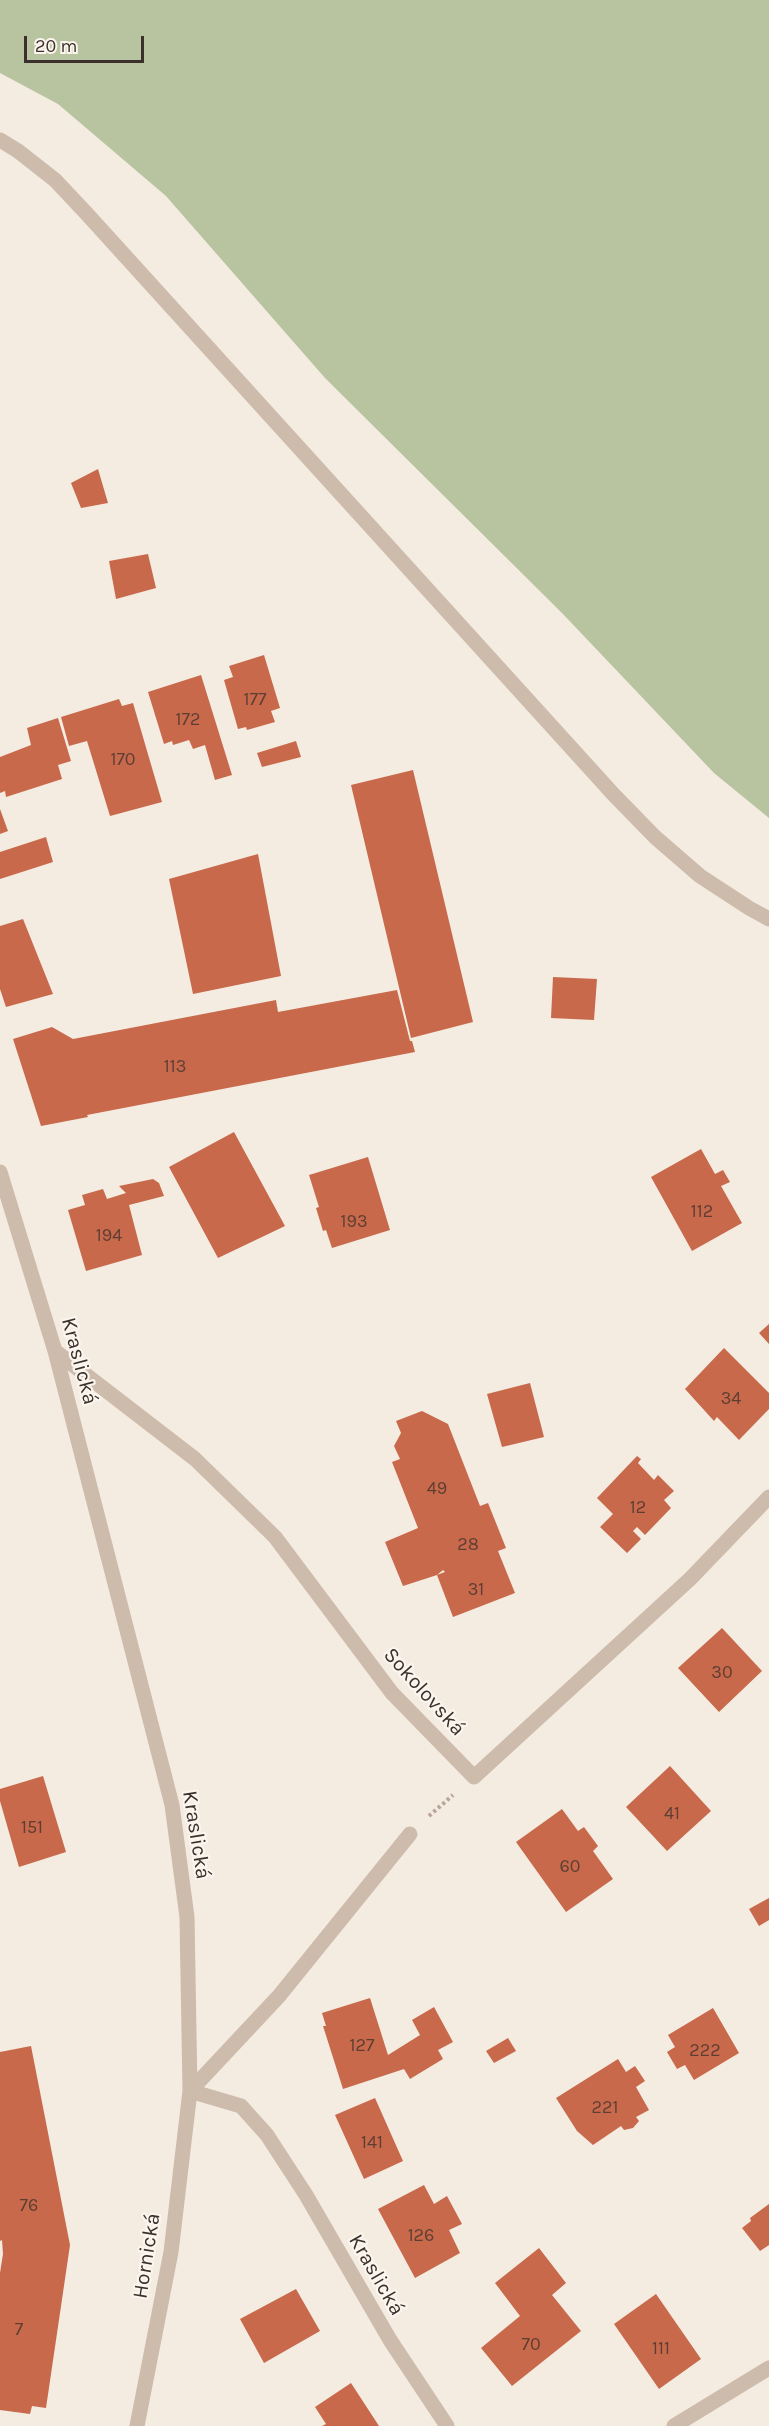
<!DOCTYPE html>
<html>
<head>
<meta charset="utf-8">
<style>
  body { margin:0 }
  #map { position:relative; width:769px; height:2426px; overflow:hidden; background:#f4ebe1; font-family:Karla,sans-serif }
  canvas { display:block }
  .scale { position:absolute; left:24px; top:36px; width:120px; height:27px; box-sizing:border-box; border:3px solid #3b302b; border-top:0; padding-left:8px; font-size:18px; line-height:21px; white-space:nowrap; color:#3b302b; -webkit-text-stroke:4px #fbf5ee; paint-order:stroke }
</style>
</head>
<body>
<div id="map">
<canvas width="769" height="2426"></canvas>
<div class="scale">20 m</div>
</div>
<script>
const c = document.querySelector('canvas').getContext('2d');
c.lineJoin = 'round';
function fillPath(path, color) { c.fillStyle = color; c.fill(path, 'evenodd'); }
const shape = rows => new Path2D(rows.map(r => 'M' + r).join(''));
function strokePath(path, color, width, dash) { c.strokeStyle = color; c.lineWidth = width; c.lineCap = dash ? 'butt' : 'round'; c.setLineDash(dash || []); c.stroke(path); }
function label(font, color, halo, rows, align = 'center') {
  c.font = font + ' Karla,sans-serif'; c.lineWidth = 4.5; c.setLineDash([]); c.textBaseline = 'middle'; c.strokeStyle = halo; c.fillStyle = color; for (const [text, x, y, turn = 0] of rows) {
    c.save(); c.translate(x, y); c.rotate((+turn || 0) * Math.PI / 180); c.textAlign = isNaN(turn) ? turn : align; if (halo) c.strokeText(text, 0, 0); c.fillText(text, 0, 0); c.restore();
  }
}
fillPath(shape([
  [0,0,769,0,769,818,714,773,562,613,325,378,166,196,58,104,0,73]
]), '#b8c4a0');
fillPath(shape([
  [98,469,108,503,81,508,71,483],
  [148,554,156,588,116,599,109,561],
  [264,655,280,708,271,711,275,722,247,730,246,727,238,729,224,680,233,677,229,666],
  [201,675,232,775,215,780,205,745,193,749,189,740,173,745,172,741,164,744,148,692],
  [119,699,122,706,133,703,162,802,110,816,87,741,69,746,61,717],
  [58,718,71,761,58,765,62,779,6,797,5,791,0,793,0,757,31,745,27,728],
  [296,741,301,757,262,767,257,753],
  [413,770,473,1022,411,1038,351,785],
  [0,809,8,831,0,834],
  [46,837,53,862,0,879,0,852],
  [258,854,281,976,193,994,169,879],
  [23,919,53,994,6,1007,0,989,0,926],
  [553,977,597,979,594,1020,551,1018],
  [397,990,410,1041,412,1041,415,1052,87,1115,88,1117,41,1126,13,1039,52,1027,73,1039,276,1000,278,1012],
  [234,1132,285,1226,218,1258,169,1167],
  [701,1149,715,1174,723,1170,730,1182,721,1186,742,1223,692,1251,651,1177],
  [368,1157,390,1230,332,1248,326,1230,323,1231,316,1208,319,1207,309,1175],
  [153,1179,159,1183,164,1196,129,1205,142,1255,86,1271,68,1210,85,1205,82,1195,103,1189,107,1199,126,1193,119,1186],
  [769,1324,769,1344,759,1333],
  [724,1348,769,1393,769,1409,739,1440,717,1417,714,1421,685,1389],
  [530,1383,544,1437,502,1447,487,1394],
  [422,1411,448,1424,480,1506,488,1503,506,1548,498,1551,515,1593,453,1617,437,1575,445,1572,443,1570,437,1575,403,1586,385,1542,418,1528,392,1462,400,1459,394,1446,401,1433,396,1421],
  [637,1456,641,1459,638,1463,654,1480,658,1475,674,1491,664,1500,671,1508,645,1535,637,1527,633,1531,641,1539,627,1553,600,1527,613,1514,597,1498],
  [722,1628,762,1671,719,1712,678,1668],
  [670,1766,711,1811,667,1851,626,1807],
  [43,1776,66,1852,19,1867,0,1801,0,1789],
  [562,1809,578,1831,584,1827,598,1846,593,1851,613,1879,566,1912,516,1842],
  [769,1898,769,1920,759,1926,749,1909],
  [370,1998,388,2055,420,2035,412,2020,434,2007,453,2042,438,2050,443,2059,410,2079,404,2069,343,2089,323,2026,326,2026,322,2013],
  [713,2008,739,2053,694,2080,685,2065,677,2069,667,2052,675,2047,668,2035],
  [508,2038,516,2051,494,2063,486,2051],
  [31,2046,70,2245,46,2408,32,2406,30,2414,0,2410,0,2273,3,2254,2,2240,0,2241,0,2052],
  [618,2059,626,2072,635,2066,645,2081,636,2087,649,2110,636,2117,639,2121,633,2128,624,2130,621,2126,593,2145,577,2131,556,2098],
  [375,2098,403,2161,364,2179,335,2115],
  [424,2185,434,2204,447,2196,462,2224,449,2230,460,2253,415,2278,378,2209],
  [769,2204,769,2245,760,2251,742,2228,751,2221,750,2218],
  [539,2248,566,2283,552,2295,581,2331,512,2386,481,2348,520,2316,495,2283],
  [296,2289,320,2331,264,2363,240,2319],
  [656,2294,701,2359,659,2389,614,2324],
  [351,2383,379,2426,322,2426,326,2424,315,2407]
]), '#c8694b');
strokePath(shape([
  [429,1816,453,1795]
]), '#b9a596', 4, [3, 3]);
strokePath(shape([
  [0,140,18,151,55,180,87,214,614,795,655,837,700,876,749,908,769,919],
  [0,1172,55,1351,172,1805,187,1917,190,2091,171,2252,137,2426],
  [55,1351,195,1459,275,1537,392,1693,474,1777,690,1579,769,1497],
  [190,2091,241,2106,267,2135,306,2195,390,2340,447,2426],
  [190,2091,279,1996,410,1834],
  [674,2426,769,2368]
]), '#cdbbac', 15);
label('18px', '#5e3e33', null, [
  ["177",255,700],
  ["172",188,720],
  ["170",123,760],
  ["113",175,1067],
  ["112",702,1212],
  ["193",354,1222],
  ["194",109,1236],
  ["34",731,1399],
  ["49",437,1489],
  ["12",638,1508],
  ["28",468,1545],
  ["31",476,1590],
  ["30",722,1673],
  ["41",672,1814],
  ["151",32,1828],
  ["60",570,1867],
  ["127",362,2046],
  ["222",705,2051],
  ["221",605,2108],
  ["141",372,2143],
  ["76",29,2206],
  ["126",421,2236],
  ["7",19,2330],
  ["70",531,2345],
  ["111",661,2349]
]);
label('21px', '#3b302b', '#fbf5ee', [
  ["Kraslická",79,1361,75],
  ["Sokolovská",424,1692,48],
  ["Kraslická",196,1835,81],
  ["Hornická",147,2256,-81],
  ["Kraslická",376,2275,60]
]);
</script>
</body>
</html>
